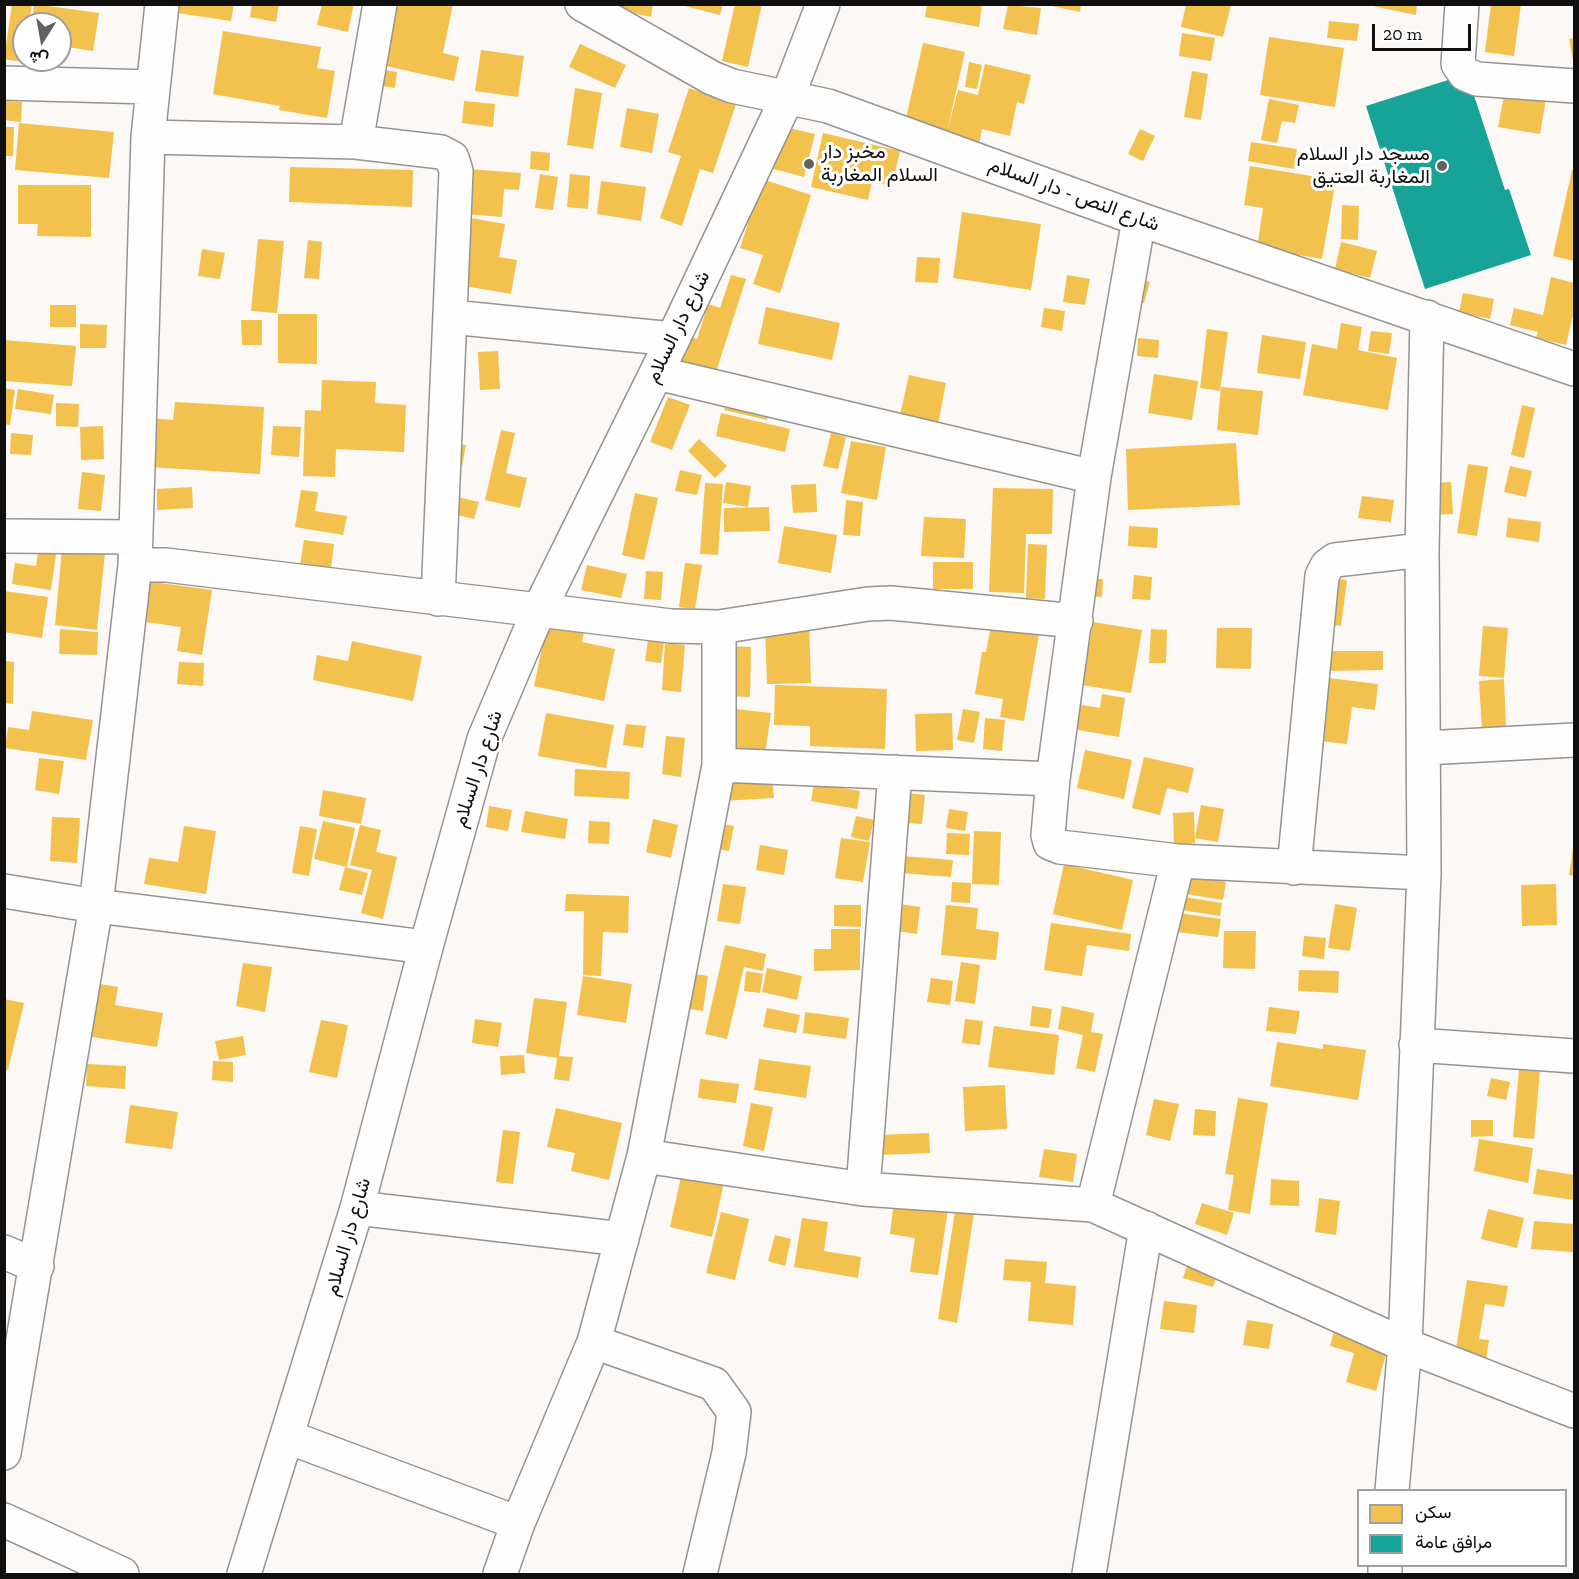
<!DOCTYPE html>
<html>
<head>
<meta charset="utf-8">
<style>
  body { margin:0 }
  #map { position:relative; width:1579px; height:1579px; overflow:hidden; background:#fbf8f5; font-family:"Zilla Slab",Vazirmatn,serif }
  canvas { display:block }
  .frame { position:absolute; inset:0; border:6px solid #0f0f0f; pointer-events:none }
  .legend { position:absolute; left:1357px; top:1489px; width:210px; height:78px; box-sizing:border-box; background:#fff; border:2px solid #9f9f9f; margin:0; padding:8px 10px; list-style:none; font-size:18px; color:#0f0f0f }
  .legend li { display:flex; align-items:center; gap:12px; height:30px }
  .legend b { width:30px; border:2px solid #9f9f9f }
  .north { position:absolute; left:12px; top:12px; width:60px; height:60px; box-sizing:border-box; background:#fff; border:2px solid #9f9f9f; border-radius:50%; rotate:191deg; font-size:16px; font-weight:700; line-height:24px; text-align:center; color:#0f0f0f }
  .north::after { content:''; display:block; margin:auto; width:21px; height:27px; background:#626160; clip-path:polygon(50% 0,100% 100%,50% 72%,0 100%) }
  .scale { position:absolute; left:1372px; top:24px; width:99px; height:27px; box-sizing:border-box; border:3px solid #0f0f0f; border-top:0; padding-left:8px; font-size:18px; line-height:21px; white-space:nowrap; color:#0f0f0f; -webkit-text-stroke:4px #fff; paint-order:stroke }
</style>
</head>
<body>
<div id="map">
<canvas width="1579" height="1579"></canvas>
<div class="frame"></div>
<ul class="legend">
<li><b style="height:16px;background:#f2c14e"></b>سكن</li>
<li><b style="height:16px;background:#17a398"></b>مرافق عامة</li>
</ul>
<div class="north">ش</div>
<div class="scale">20 m</div>
</div>
<script>
const c = document.querySelector('canvas').getContext('2d');
c.lineJoin = 'round';
function fillPath(path, color) { c.fillStyle = color; c.fill(path, 'evenodd'); }
const shape = rows => new Path2D(rows.map(r => 'M' + r).join(''));
function strokePath(path, color, width, dash) { c.strokeStyle = color; c.lineWidth = width; c.lineCap = dash ? 'butt' : 'round'; c.setLineDash(dash || []); c.stroke(path); }
function label(font, color, halo, rows, align = 'center') {
  c.font = font + ' "Zilla Slab",Vazirmatn,serif'; c.lineWidth = 6; c.setLineDash([]); c.textBaseline = 'middle'; c.strokeStyle = halo; c.fillStyle = color; for (const [text, x, y, turn = 0] of rows) {
    c.save(); c.translate(x, y); c.rotate((+turn || 0) * Math.PI / 180); c.textAlign = isNaN(turn) ? turn : align; if (halo) c.strokeText(text, 0, 0); c.fillText(text, 0, 0); c.restore();
  }
}
fillPath(shape([
  [12,4,32,4,29,24,24,24,22,62,4,59],
  [34,4,99,13,93,51,60,46,60,24,32,24],
  [172,4,234,4,231,21,170,12],
  [252,4,279,4,276,22,250,17],
  [322,4,354,4,348,32,317,25],
  [385,4,453,4,443,53,459,57,454,81,372,63],
  [608,4,653,4,651,17,608,8],
  [677,4,723,4,720,15],
  [735,4,762,4,748,67,722,61],
  [927,4,982,4,979,27,925,17],
  [1043,4,1081,4,1080,12],
  [1363,4,1417,4,1416,15],
  [1491,4,1521,4,1514,56,1485,52],
  [1008,5,1041,8,1037,35,1003,29],
  [1186,5,1231,5,1223,37,1181,27],
  [1329,21,1359,24,1357,41,1327,38],
  [223,31,321,47,317,68,335,71,327,118,279,110,280,106,213,94],
  [1182,33,1215,38,1211,61,1179,56],
  [1269,37,1344,48,1335,107,1260,95],
  [1574,38,1574,60,1573,60,1569,39],
  [923,43,965,52,947,132,958,90,978,95,985,64,1031,75,1024,104,1017,102,1010,136,982,129,978,149,904,127],
  [580,44,626,65,615,88,569,67],
  [481,50,524,56,518,97,475,91],
  [969,62,982,65,977,89,965,87],
  [371,68,397,72,395,88,369,84],
  [1192,71,1208,74,1201,120,1184,117],
  [575,88,602,93,593,149,567,145],
  [689,88,736,104,713,173,700,169,682,226,660,218,681,156,668,152],
  [1505,91,1546,99,1540,134,1498,127],
  [1269,99,1299,105,1295,123,1282,121,1277,143,1261,140],
  [4,101,22,102,21,122,4,120],
  [464,101,495,104,493,127,462,123],
  [627,108,659,114,652,153,620,147],
  [19,123,114,132,109,178,15,170],
  [780,126,815,134,804,177,770,168],
  [4,127,14,127,13,156,4,156],
  [1140,129,1155,136,1143,161,1128,154],
  [823,133,900,151,892,186,872,182,868,200,811,187],
  [1251,142,1297,149,1294,169,1248,161],
  [531,151,550,153,549,171,530,169],
  [1250,166,1336,180,1322,259,1257,248,1263,208,1244,205],
  [290,167,413,170,412,207,289,202],
  [454,168,521,173,519,190,504,189,502,217,450,213],
  [1572,170,1574,170,1574,261,1553,256],
  [540,174,558,177,553,210,535,208],
  [570,174,590,176,588,209,567,207],
  [762,179,811,195,780,293,753,284,763,255,740,248],
  [601,181,646,187,641,221,597,214],
  [18,185,91,185,91,237,37,236,38,224,18,224],
  [1342,205,1359,206,1358,240,1341,239],
  [962,212,1041,224,1031,290,953,278],
  [454,215,505,224,499,257,517,260,511,294,442,282],
  [258,239,284,241,277,313,251,311],
  [308,240,322,242,319,279,304,278],
  [1341,242,1377,251,1370,278,1335,269],
  [202,249,225,253,220,279,198,276],
  [917,257,940,258,938,283,915,282],
  [731,275,746,279,714,378,678,366,687,336,697,339,708,304,720,308],
  [1067,275,1090,279,1085,305,1063,302],
  [1129,276,1150,282,1144,303,1123,297],
  [1551,277,1574,283,1574,311,1566,345,1536,338,1538,332,1510,325,1514,308,1543,315],
  [1463,293,1494,299,1490,319,1459,312],
  [50,305,76,305,76,327,50,327],
  [766,307,840,323,832,360,758,344],
  [1044,308,1065,311,1062,331,1041,327],
  [278,314,317,314,317,364,278,363],
  [241,320,262,320,262,345,242,345],
  [1341,323,1362,327,1358,350,1397,358,1388,410,1303,395,1312,344,1337,349],
  [80,324,107,325,106,348,80,348],
  [1207,329,1228,332,1220,391,1200,388],
  [1371,331,1392,333,1389,354,1368,351],
  [1262,335,1306,342,1300,379,1257,373],
  [1138,338,1159,340,1158,358,1137,356],
  [4,340,76,346,72,386,4,381],
  [498,351,500,389,480,390,478,352],
  [1154,374,1198,381,1192,420,1148,413],
  [909,375,946,383,938,424,900,415],
  [322,380,376,382,375,403,406,405,404,452,336,449,335,477,303,476,305,410,321,411],
  [1221,387,1263,391,1258,435,1217,430],
  [4,388,15,390,10,425,4,424],
  [18,389,54,395,51,414,15,409],
  [668,397,690,405,672,450,650,442],
  [728,397,770,407,767,420,724,410],
  [175,402,264,407,260,474,133,466,136,417,173,420],
  [56,403,79,404,78,427,56,426],
  [1522,405,1535,408,1524,458,1511,455],
  [721,413,790,429,785,452,716,436],
  [103,426,104,459,81,460,80,427],
  [273,426,301,427,299,457,271,455],
  [501,430,515,433,506,473,527,478,520,508,485,500],
  [11,433,33,435,31,455,10,454],
  [831,433,846,437,838,469,823,466],
  [699,439,727,466,715,478,688,451],
  [851,441,886,447,877,500,841,493],
  [446,442,466,445,462,467,442,464],
  [1236,443,1240,505,1128,510,1126,449],
  [1468,464,1488,467,1477,536,1457,533],
  [1510,466,1532,471,1526,497,1504,492],
  [680,470,702,475,697,495,675,491],
  [82,472,105,475,101,511,78,509],
  [726,482,751,486,748,507,723,503],
  [1451,482,1453,514,1432,515,1430,483],
  [705,483,723,484,718,555,700,554],
  [816,484,817,512,793,513,791,485],
  [192,487,193,508,157,510,157,489],
  [993,488,1053,489,1052,534,1026,534,1024,593,989,592],
  [301,490,318,492,315,511,347,516,343,535,295,527],
  [440,493,479,502,474,519,436,510],
  [635,493,658,498,644,560,622,555],
  [1362,496,1394,500,1391,522,1358,518],
  [846,500,863,502,860,536,843,535],
  [769,507,770,531,724,532,724,508],
  [924,517,966,519,964,558,921,556],
  [1508,518,1541,522,1539,542,1506,537],
  [784,526,837,535,831,573,778,563],
  [1129,526,1158,528,1157,548,1128,546],
  [304,540,334,544,331,569,300,565],
  [1028,544,1047,545,1045,599,1026,598],
  [39,546,57,548,51,590,12,584,15,563,36,566],
  [62,548,105,553,97,630,55,625],
  [933,562,973,562,973,589,933,589],
  [685,563,702,565,695,609,679,607],
  [587,565,627,574,621,598,581,590],
  [646,571,663,572,661,600,644,599],
  [1134,575,1152,577,1150,600,1132,599],
  [1325,577,1347,580,1341,626,1319,623],
  [1082,579,1103,579,1102,597,1082,596],
  [145,581,212,590,202,655,177,651,181,627,139,621],
  [4,591,48,597,42,638,4,632],
  [548,619,585,627,582,642,615,649,604,701,534,686],
  [1093,622,1142,630,1131,693,1082,685],
  [809,623,811,683,767,684,765,625],
  [991,626,1039,634,1024,721,1000,717,1003,699,975,694,982,652,986,652],
  [1483,626,1508,628,1504,678,1479,676],
  [1217,628,1252,628,1251,669,1216,668],
  [60,629,98,632,97,655,59,654],
  [1151,629,1167,630,1166,663,1149,663],
  [648,640,664,642,661,663,645,661],
  [352,641,422,656,413,701,313,680,317,655,348,661],
  [665,643,685,645,681,692,662,690],
  [725,646,751,647,750,697,724,696],
  [1326,651,1383,651,1383,670,1326,671],
  [5,661,14,662,13,704,5,703],
  [179,662,204,663,203,686,177,684],
  [1320,677,1378,684,1375,710,1352,707,1347,744,1312,740],
  [1504,679,1506,729,1482,730,1479,681],
  [775,685,887,689,885,749,810,746,810,726,774,725],
  [1102,694,1125,698,1119,737,1066,728,1070,703,1100,708],
  [727,708,771,713,765,754,723,749],
  [963,709,980,712,974,743,957,740],
  [32,711,93,720,86,760,5,748,8,727,29,730],
  [546,713,614,725,606,768,538,756],
  [952,713,953,750,916,751,915,714],
  [985,718,1005,720,1002,751,983,749],
  [626,724,646,726,643,748,623,745],
  [666,736,685,738,681,777,662,774],
  [1085,750,1132,760,1124,799,1077,788],
  [1144,757,1194,768,1188,793,1167,788,1160,815,1132,808],
  [39,758,64,761,59,794,35,790],
  [575,769,630,772,629,799,574,796],
  [772,776,774,798,721,801,720,780],
  [814,783,860,791,857,809,811,801],
  [323,790,366,798,361,824,319,816],
  [908,793,925,795,922,824,905,823],
  [1201,805,1224,809,1218,842,1195,838],
  [489,806,512,810,508,831,486,827],
  [949,809,968,812,965,831,946,828],
  [525,811,568,819,565,839,521,832],
  [1194,812,1195,843,1174,844,1173,813],
  [856,816,874,820,869,841,851,837],
  [52,817,80,818,77,863,50,861],
  [653,819,678,825,671,858,646,852],
  [323,821,355,828,347,867,314,859],
  [589,821,610,822,609,844,588,843],
  [715,823,734,826,729,851,711,848],
  [360,825,381,830,376,852,397,857,383,919,361,913,372,870,350,865],
  [184,826,216,831,206,894,144,884,149,858,178,862],
  [300,826,317,829,309,876,292,873],
  [974,831,1001,832,999,885,972,884],
  [947,833,970,834,969,855,946,854],
  [841,838,870,842,863,882,835,878],
  [760,845,788,850,784,875,756,870],
  [1573,849,1574,849,1574,876,1569,875],
  [902,856,953,860,951,877,901,873],
  [1064,864,1133,880,1122,930,1053,914],
  [345,867,368,873,362,895,339,890],
  [1188,876,1226,882,1223,900,1186,894],
  [952,882,971,883,970,903,951,902],
  [723,884,746,887,740,924,717,921],
  [1556,884,1557,925,1522,926,1521,885],
  [566,894,629,896,628,933,603,932,601,976,583,975,584,911,565,911],
  [1184,897,1222,903,1220,916,1182,910],
  [899,904,920,907,917,934,896,931],
  [1335,904,1357,908,1350,951,1328,948],
  [834,905,861,905,861,927,834,926],
  [946,905,978,908,976,929,999,932,996,960,941,955],
  [1179,913,1221,919,1218,937,1177,932],
  [1051,923,1131,934,1129,951,1087,945,1082,976,1044,970],
  [831,929,860,929,860,970,814,971,814,949,831,949],
  [1224,931,1256,931,1255,969,1223,968],
  [1304,936,1326,938,1324,959,1302,956],
  [725,945,766,954,763,971,744,967,727,1039,705,1034],
  [961,962,980,965,975,1004,955,1001],
  [243,963,272,967,265,1012,236,1006],
  [767,968,802,976,797,1000,762,992],
  [1299,970,1339,971,1338,993,1298,991],
  [746,971,763,974,760,993,744,991],
  [688,973,708,976,703,1011,684,1008],
  [583,976,632,984,626,1023,577,1015],
  [931,978,953,981,950,1005,927,1002],
  [94,983,118,987,115,1005,163,1013,157,1047,86,1036],
  [534,998,567,1002,559,1056,573,1057,569,1081,554,1079,557,1058,526,1053],
  [4,999,24,1003,8,1070,4,1069],
  [1032,1006,1052,1009,1049,1028,1030,1026],
  [1062,1006,1094,1013,1091,1032,1103,1034,1095,1072,1076,1068,1083,1035,1058,1029],
  [1269,1007,1300,1011,1296,1034,1266,1031],
  [767,1008,800,1015,796,1033,763,1027],
  [805,1012,849,1018,846,1039,803,1033],
  [475,1019,502,1023,498,1047,472,1043],
  [965,1019,983,1021,980,1045,962,1043],
  [321,1020,348,1025,337,1078,309,1072],
  [994,1026,1059,1035,1054,1075,988,1067],
  [243,1036,246,1055,219,1060,215,1041],
  [1277,1042,1323,1049,1323,1044,1366,1050,1358,1100,1270,1086],
  [524,1055,525,1073,501,1075,500,1056],
  [1520,1058,1541,1059,1534,1139,1513,1137],
  [759,1059,811,1066,806,1098,754,1090],
  [213,1061,233,1062,233,1082,212,1080],
  [87,1064,126,1066,125,1089,86,1086],
  [1491,1078,1510,1082,1506,1100,1487,1096],
  [700,1079,739,1084,736,1103,698,1098],
  [1005,1085,1007,1129,965,1131,963,1087],
  [1238,1098,1268,1103,1250,1214,1228,1210,1234,1175,1225,1174],
  [1154,1099,1179,1104,1170,1141,1146,1135],
  [751,1103,773,1107,764,1151,743,1146],
  [130,1105,178,1112,172,1149,125,1143],
  [556,1108,622,1123,609,1180,571,1171,575,1153,547,1147],
  [1195,1109,1216,1111,1215,1136,1193,1135],
  [1471,1120,1493,1120,1493,1136,1471,1137],
  [503,1130,520,1132,513,1184,496,1182],
  [929,1133,930,1153,879,1155,879,1135],
  [1479,1139,1533,1148,1528,1183,1474,1171],
  [1044,1149,1077,1154,1073,1182,1039,1177],
  [1537,1169,1574,1175,1574,1200,1533,1194],
  [682,1172,724,1182,712,1237,670,1227],
  [1271,1179,1299,1181,1299,1206,1270,1205],
  [1319,1198,1340,1201,1336,1235,1315,1232],
  [894,1201,948,1209,938,1275,910,1272,915,1238,890,1234],
  [1202,1203,1234,1213,1227,1235,1195,1224],
  [1488,1209,1524,1218,1517,1248,1481,1239],
  [955,1211,974,1213,957,1323,938,1319],
  [721,1212,749,1219,735,1280,706,1273],
  [802,1218,828,1222,824,1251,861,1257,858,1278,794,1267],
  [1534,1221,1574,1224,1574,1252,1531,1249],
  [775,1235,791,1239,785,1266,768,1261],
  [1005,1259,1047,1262,1045,1283,1076,1286,1073,1325,1028,1321,1031,1282,1003,1280],
  [1188,1263,1218,1272,1213,1287,1183,1278],
  [1467,1280,1508,1286,1504,1307,1485,1304,1479,1339,1489,1340,1486,1360,1455,1355],
  [1164,1301,1197,1305,1194,1333,1160,1329],
  [1247,1320,1273,1324,1269,1349,1243,1345],
  [1335,1328,1389,1343,1376,1391,1346,1382,1354,1353,1330,1346]
]), '#f2c14e');
fillPath(shape([
  [1467,74,1505,190,1509,189,1531,255,1425,289,1366,106]
]), '#17a398');
const minor = shape([
  [582,4,712,78,732,86,828,106,1139,219,1574,369],
  [1462,4,1458,64,1465,74,1477,79,1574,86],
  [4,83,152,87],
  [148,137,356,142,441,152,452,158,456,171,438,599],
  [356,142,380,4],
  [1139,219,1094,477,1053,779,1048,835,1050,843,1060,847,1178,861,1424,873],
  [451,317,673,339],
  [657,373,1094,477],
  [4,536,134,537],
  [135,565,166,565,671,626,719,627,868,604,891,603,1076,621],
  [1425,748,1574,740],
  [719,765,1053,779],
  [1294,868,1322,576,1327,566,1335,560,1422,550],
  [4,891,96,906,426,947],
  [1416,1045,1574,1056],
  [644,1156,863,1189,1093,1205,1405,1345,1574,1411],
  [863,1189,895,772],
  [1093,1205,1178,861],
  [357,1208,622,1239],
  [4,1252,37,1266],
  [594,1342,714,1384,734,1412,729,1453,700,1574],
  [288,1437,518,1523],
  [4,1453,96,906,135,565,148,137,162,4],
  [1392,1490,1405,1345,1424,873,1422,550,1427,317],
  [4,1520,122,1574],
  [244,1574,357,1208,426,947,484,739,539,610,673,339,787,98,823,4],
  [500,1574,518,1523,594,1342,644,1156,719,765,719,627],
  [1089,1574,1146,1228],
  [1385,1574,1385,1566]
]);
strokePath(minor, '#959493', 36);
strokePath(minor, '#fefefe', 33);
for (const [x, y, r, color] of [
  [809,164,6,"#626160"],
  [1442,166,6,"#626160"]
]) { const dot = new Path2D(); dot.arc(x, y, r, 0, 2 * Math.PI); c.fillStyle = color; c.fill(dot); strokePath(dot, '#fff', 2); }
label('20px', '#0f0f0f', '#fff', [
  ["مخبز دار",821,152],
  ["السلام المغاربة",821,175],
  ["مسجد دار السلام",1430,154,"right"],
  ["المغاربة العتيق",1430,177,"right"]
], 'left');
label('20px', '#0f0f0f', '#fff', [
  ["شارع النص - دار السلام",1074,195,20],
  ["شارع دار السلام",678,327,-64],
  ["شارع دار السلام",478,769,-72],
  ["شارع دار السلام",348,1237,-74]
]);
</script>
</body>
</html>
